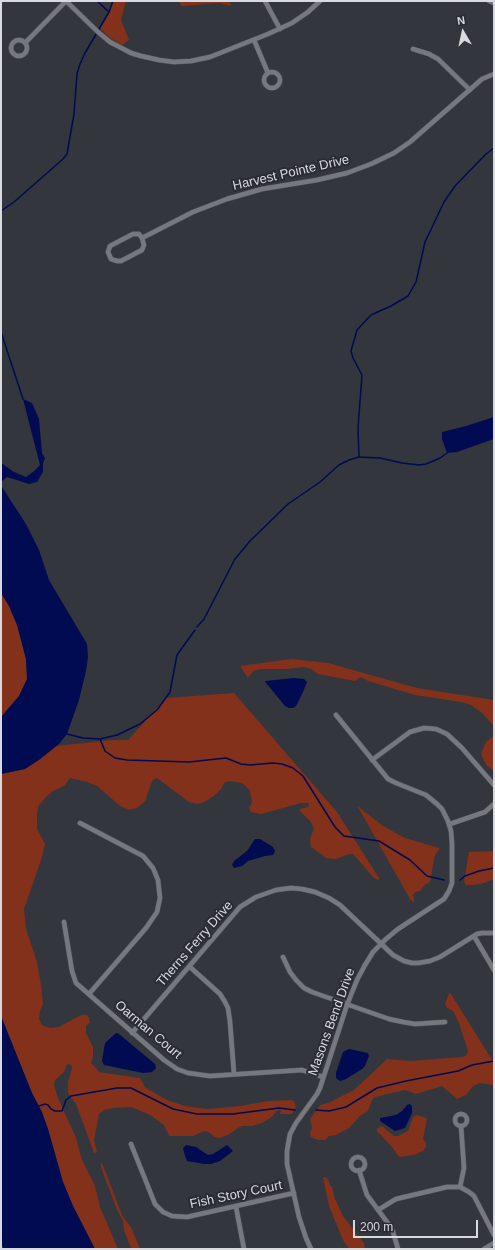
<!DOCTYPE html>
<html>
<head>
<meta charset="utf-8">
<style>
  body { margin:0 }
  #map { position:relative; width:495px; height:1250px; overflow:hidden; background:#33363c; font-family:Arial,sans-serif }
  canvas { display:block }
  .frame { position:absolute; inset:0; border:2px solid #d8dade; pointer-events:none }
  .north { position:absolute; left:443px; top:12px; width:40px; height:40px; -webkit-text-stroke:3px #292c32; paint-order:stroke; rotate:351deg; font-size:11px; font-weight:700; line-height:16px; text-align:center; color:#d8dade }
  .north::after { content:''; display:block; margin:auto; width:14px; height:18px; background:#d8dade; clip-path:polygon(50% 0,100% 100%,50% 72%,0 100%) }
  .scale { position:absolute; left:353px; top:1220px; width:125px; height:18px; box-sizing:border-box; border:2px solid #d8dade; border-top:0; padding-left:5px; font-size:12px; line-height:14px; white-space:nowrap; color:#d8dade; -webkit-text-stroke:3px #292c32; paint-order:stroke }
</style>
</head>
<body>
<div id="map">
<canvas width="495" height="1250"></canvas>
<div class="frame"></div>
<div class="north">N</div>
<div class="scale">200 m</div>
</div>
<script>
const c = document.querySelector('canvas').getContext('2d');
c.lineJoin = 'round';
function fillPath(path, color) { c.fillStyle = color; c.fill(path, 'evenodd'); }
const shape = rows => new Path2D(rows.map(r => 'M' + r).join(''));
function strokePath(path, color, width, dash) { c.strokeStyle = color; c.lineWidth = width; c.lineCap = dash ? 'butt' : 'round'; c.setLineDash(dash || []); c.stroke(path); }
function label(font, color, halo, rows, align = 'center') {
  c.font = font + ' Arial,sans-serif'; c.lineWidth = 4; c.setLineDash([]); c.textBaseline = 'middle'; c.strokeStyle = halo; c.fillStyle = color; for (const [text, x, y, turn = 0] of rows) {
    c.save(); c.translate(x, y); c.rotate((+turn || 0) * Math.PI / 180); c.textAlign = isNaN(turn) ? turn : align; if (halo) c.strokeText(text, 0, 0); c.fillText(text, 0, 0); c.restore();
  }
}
fillPath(shape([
  [113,1,126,1,121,20,129,40,122,45,110,38,100,28,109,12],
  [178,1,229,1,231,6,219,3,182,6],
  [1,593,9,606,17,625,26,659,27,679,19,696,1,717],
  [291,659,328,663,417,688,494,700,494,726,482,713,471,705,461,702,415,695,368,681,361,677,355,681,318,674,311,669,304,667,287,669,261,669,253,671,248,678,240,666],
  [234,693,337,812,379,878,379,880,374,878,353,854,350,854,335,859,326,858,318,852,311,847,310,839,314,828,310,821,300,811,300,809,308,807,309,805,308,803,301,803,261,814,251,812,249,808,252,802,252,800,249,789,242,783,229,781,224,783,221,789,215,795,206,801,198,804,189,802,157,778,153,780,151,784,145,801,137,808,128,810,119,805,97,786,87,782,70,778,64,786,53,791,47,796,39,805,37,812,37,829,45,844,41,860,24,909,26,929,37,962,41,985,43,1004,40,1011,39,1019,42,1025,50,1028,59,1027,81,1015,87,1015,89,1018,90,1022,86,1026,86,1033,93,1047,93,1057,91,1063,95,1067,99,1072,105,1073,140,1078,145,1087,153,1092,167,1100,185,1106,207,1109,241,1106,268,1101,291,1100,294,1101,296,1107,292,1114,280,1114,281,1110,276,1111,273,1116,262,1123,252,1126,242,1126,238,1128,228,1135,219,1138,215,1137,208,1132,205,1131,193,1136,169,1136,164,1125,150,1115,131,1107,113,1108,104,1110,99,1114,94,1140,97,1152,94,1153,76,1104,68,1093,68,1082,72,1068,71,1065,67,1064,64,1072,55,1080,54,1085,58,1098,76,1138,82,1160,95,1186,100,1207,118,1249,95,1249,73,1206,63,1182,48,1129,32,1093,1,1016,1,774,25,769,56,746,113,740,128,740,166,698],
  [494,736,494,771,486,765,481,754,485,744,487,741],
  [358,807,359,807,383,826,405,838,439,848,439,850,436,853,434,860,430,882,425,885,420,891,415,892,413,895,414,899,414,902,413,902,410,899],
  [494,851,494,879,481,884,472,885,466,885,464,881,469,852],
  [449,993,451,994,494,1063,494,1085,480,1083,473,1086,466,1095,457,1099,442,1086,416,1094,405,1090,375,1097,372,1100,368,1111,361,1115,349,1128,336,1135,329,1136,325,1140,318,1140,311,1137,310,1133,312,1128,310,1119,320,1105,331,1102,334,1100,354,1090,387,1059,410,1061,462,1057,467,1055,468,1051,459,1023,453,1011,447,1008,445,1004],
  [417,1115,426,1118,427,1119,423,1139,426,1143,426,1147,423,1151,414,1155,399,1157,396,1153,393,1148,377,1131,377,1129,381,1126,383,1127,394,1136,398,1136,408,1131,413,1117],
  [102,1163,122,1215,132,1229,140,1249,131,1249,124,1230,123,1221,117,1210,101,1167,101,1164],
  [323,1177,325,1177,328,1179,330,1185,332,1187,335,1199,343,1216,364,1243,365,1249,349,1249,343,1240,329,1206]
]), '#83311b');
fillPath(shape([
  [23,399,32,403,39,419,42,453,45,458,43,463,43,472,37,482,29,484,7,477,1,482,2,487,26,524,39,550,49,580,87,644,88,657,86,671,79,700,67,734,59,744,39,760,25,769,1,774,1,717,19,696,27,679,26,659,17,625,9,606,1,593,1,463,14,472,26,477,33,472,40,465],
  [494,417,494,439,457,452,447,453,442,439,442,432,466,426],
  [294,678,304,679,307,682,303,692,296,706,293,708,289,708,285,706,266,683,265,681],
  [255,839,260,839,273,847,275,851,273,855,265,856,248,861,242,866,234,868,232,865,234,861,247,851],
  [1,1016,32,1093,42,1112,48,1129,63,1182,73,1206,95,1249,4,1249,1,1243],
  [116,1033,119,1034,155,1064,156,1068,152,1072,143,1073,104,1065,102,1061,105,1043],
  [349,1049,368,1053,369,1056,365,1066,362,1069,346,1079,340,1081,336,1078,336,1073,343,1052],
  [410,1104,412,1106,412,1113,405,1128,395,1131,380,1121,380,1118,396,1115,402,1111,407,1105],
  [186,1145,196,1147,208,1155,213,1154,227,1145,233,1151,220,1161,211,1164,204,1164,187,1161,185,1156,183,1148]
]), '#000b52');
strokePath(shape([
  [97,1,109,12],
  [1,211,14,202,63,159,67,154,74,114,77,74,80,64,85,53,109,12,113,1],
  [1,332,23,399],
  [359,457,358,428,362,375,353,358,351,351,357,330,371,315,391,306,408,296,416,282,425,242,444,202,455,186,486,154,494,148],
  [197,627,204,619,235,559,250,541,288,504,320,482,339,465,349,460,359,457,380,458,402,463,419,465,426,464,440,458,447,453],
  [67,734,83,738,100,739,117,735,140,724,157,710,170,692,177,655,195,630],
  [100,739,105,751,115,758,127,760,189,762,226,758,241,764,250,765,273,763,282,764,293,768,303,776,335,827,344,836,379,841,410,860,427,876,444,880],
  [460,880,465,876,479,871,494,868],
  [39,1106,45,1104,48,1105,51,1109,55,1111,62,1111,66,1100,71,1096,117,1088,131,1088,173,1109,197,1114,233,1114,279,1108,295,1110],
  [316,1110,329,1111,346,1107,377,1088,406,1081,458,1071,472,1065,494,1061]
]), '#000b52', 1.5);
const minor = shape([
  [66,1,98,32,110,42,131,53,141,56,159,60,174,62,191,61,210,57,268,34,292,23,308,12,320,1],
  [265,1,280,29],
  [489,1,494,3],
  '11 48a8 8 0 1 1 16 0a8 8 0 1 1-16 0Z',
  [254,40,268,73],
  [25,43,66,1],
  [413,49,429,54,438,59,470,90],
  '264 80a8 8 0 1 1 16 0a8 8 0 1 1-16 0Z',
  [133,234,139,234,142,238,144,245,142,250,121,261,117,261,111,259,108,252,110,246,133,234],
  [142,238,193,212,227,199,262,189,317,180,347,173,371,164,394,153,410,142,482,79,494,74],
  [372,760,410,732,424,728,436,729,447,734,462,748,494,785],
  [80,823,143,856,153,868,158,880,160,898,157,912,146,928,89,994],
  [450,824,485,812,494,804],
  [64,922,72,971,76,983,164,1060,177,1069,188,1073,210,1076,302,1070,323,1077],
  [474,936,494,970],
  [283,957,290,972,296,980,304,988,312,992,389,1019,403,1022,415,1024,445,1022],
  [190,967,220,994,225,1002,228,1008,230,1022,234,1074],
  [132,1033,240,907,256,897,276,890,291,888,302,889,315,892,329,898,340,905,393,955,404,961,412,963,418,963,430,961,440,957,477,934,482,933,494,933],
  '455 1120a6 6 0 1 1 12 0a6 6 0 1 1-12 0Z',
  [131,1144,155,1204,163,1212,172,1216,187,1217,294,1193],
  '351 1164a7 7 0 1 1 14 0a7 7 0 1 1-14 0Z',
  [359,1170,367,1195,390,1226,393,1232,398,1249],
  [460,1187,464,1168,461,1126],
  [236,1207,244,1249],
  [378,1210,396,1199,447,1187,460,1187,469,1192,474,1196,494,1235],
  [311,1249,306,1238,299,1217,287,1164,287,1151,290,1134,296,1123,317,1094,320,1088,347,1005,357,980,365,965,373,952,386,939,398,929,444,899,449,891,452,883,452,844,451,831,448,821,442,809,437,804,426,795,396,783,388,779,336,715],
  [484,1249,494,1243]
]);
strokePath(minor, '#505257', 5.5);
strokePath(minor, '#75797f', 4.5);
label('13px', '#d8dade', '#292c32', [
  ["Harvest Pointe Drive",291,173,-13],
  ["Therns Ferry Drive",195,944,-49],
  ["Masons Bend Drive",332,1022,-70],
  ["Oarman Court",148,1030,40],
  ["Fish Story Court",236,1195,-12]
]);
</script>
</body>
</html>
